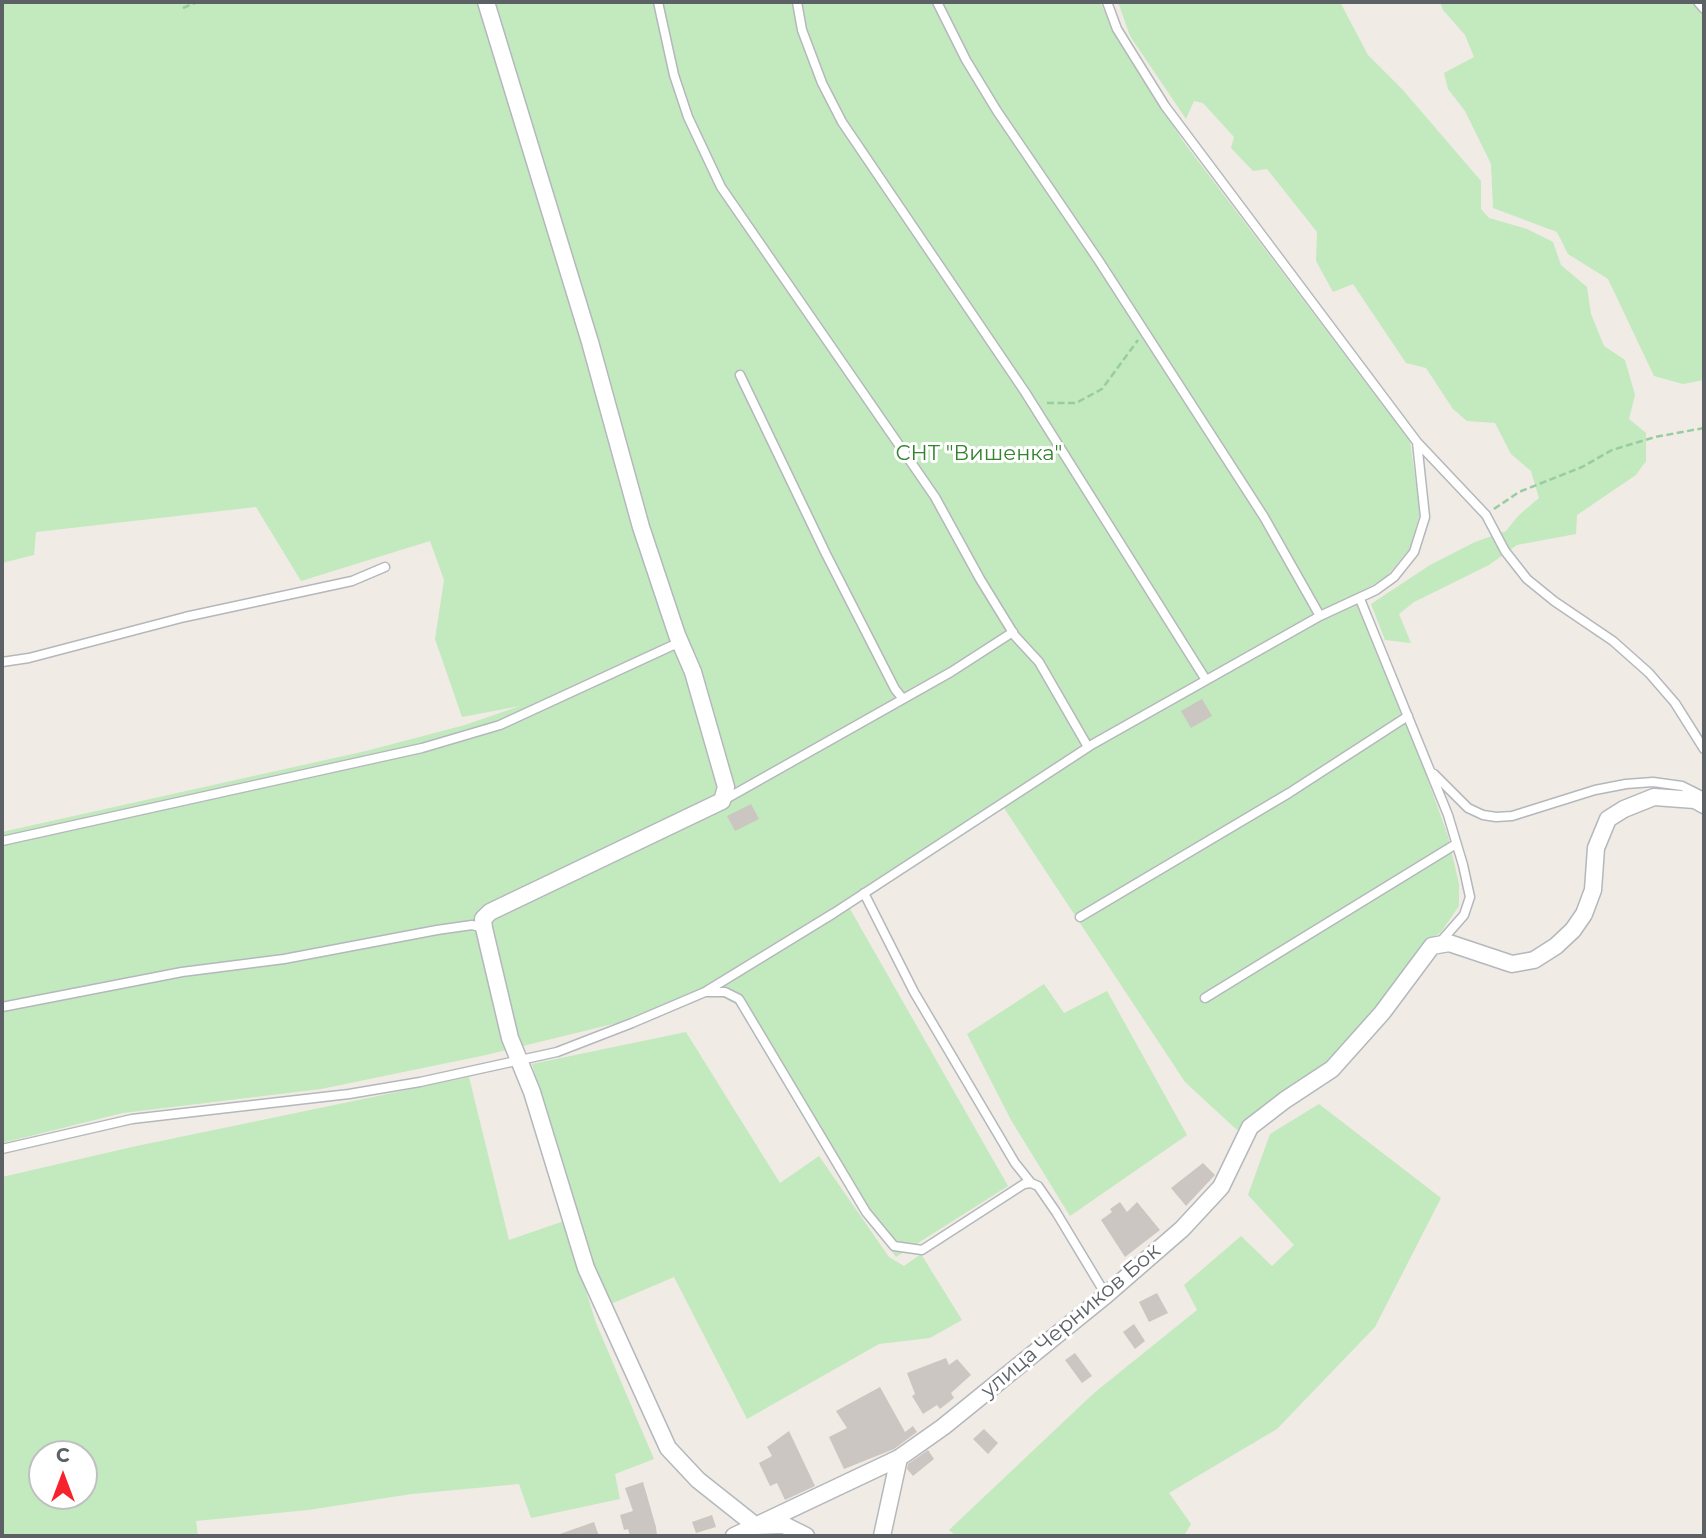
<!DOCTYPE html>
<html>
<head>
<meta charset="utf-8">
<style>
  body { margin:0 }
  #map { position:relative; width:1706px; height:1538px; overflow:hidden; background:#f0ebe4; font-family:Montserrat,sans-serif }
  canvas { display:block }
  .frame { position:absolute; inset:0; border:4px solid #5c6166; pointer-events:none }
  .north { position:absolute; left:28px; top:1440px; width:70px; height:70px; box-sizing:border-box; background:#fff; border:2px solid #bec0c2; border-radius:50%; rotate:0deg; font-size:19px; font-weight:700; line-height:28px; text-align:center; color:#5c6166 }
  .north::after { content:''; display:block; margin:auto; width:24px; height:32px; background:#f6232c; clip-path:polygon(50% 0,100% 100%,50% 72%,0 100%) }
</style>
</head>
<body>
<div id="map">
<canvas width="1706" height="1538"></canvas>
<div class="frame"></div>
<div class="north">С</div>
</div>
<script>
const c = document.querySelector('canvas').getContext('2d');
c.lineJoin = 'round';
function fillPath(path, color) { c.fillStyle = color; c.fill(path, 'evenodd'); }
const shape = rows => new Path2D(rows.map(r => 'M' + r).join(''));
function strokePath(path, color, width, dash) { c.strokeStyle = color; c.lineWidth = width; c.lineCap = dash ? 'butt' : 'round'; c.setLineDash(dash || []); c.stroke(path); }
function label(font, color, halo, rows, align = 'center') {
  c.font = font + ' Montserrat,sans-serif'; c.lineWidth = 6; c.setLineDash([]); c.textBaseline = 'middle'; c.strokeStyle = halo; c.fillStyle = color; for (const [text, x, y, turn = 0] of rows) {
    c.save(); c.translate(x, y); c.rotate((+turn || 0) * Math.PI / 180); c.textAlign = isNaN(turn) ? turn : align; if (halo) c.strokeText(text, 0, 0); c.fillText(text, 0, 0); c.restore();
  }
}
fillPath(shape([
  [2,2,1100,2,1115,33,1183,141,1410,441,1420,513,1410,548,1387,576,1354,597,1420,758,1448,836,1459,884,1459,906,1441,932,1419,948,1374,1013,1327,1066,1265,1105,1237,1130,1185,1082,1004,808,850,909,1008,1186,896,1257,853,1200,737,1005,724,998,693,992,617,1023,486,1055,321,1089,123,1113,2,1143,2,832,366,751,465,725,520,706,462,717,435,639,444,580,430,541,301,581,256,507,36,532,34,555,2,563],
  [1118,2,1340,2,1368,55,1402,89,1481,181,1481,209,1489,218,1527,229,1553,242,1561,265,1587,287,1591,314,1604,346,1625,360,1635,395,1629,419,1646,433,1646,461,1636,475,1577,515,1576,534,1517,545,1489,565,1414,602,1399,614,1411,643,1385,640,1371,604,1430,565,1475,542,1506,531,1518,516,1539,498,1531,471,1511,454,1495,423,1467,421,1453,409,1426,368,1406,363,1353,284,1333,292,1316,261,1317,232,1267,169,1253,171,1231,148,1234,137,1203,103,1194,101,1186,119,1130,36],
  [1440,2,1704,2,1704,380,1683,384,1654,376,1608,279,1568,254,1557,232,1493,208,1491,164,1465,111,1448,89,1444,73,1474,57,1465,35,1443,10],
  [1044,984,1064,1013,1107,991,1187,1135,1070,1216,1011,1120,967,1034],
  [686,1032,780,1183,819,1156,889,1257,904,1266,921,1254,962,1320,930,1338,879,1344,747,1419,674,1277,604,1307,532,1064],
  [469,1077,509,1240,564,1221,596,1323,654,1459,615,1474,620,1499,531,1518,519,1484,412,1494,308,1510,196,1521,198,1536,2,1536,2,1177,132,1147],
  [42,1454,84,1454,84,1496,42,1496],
  [1319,1104,1441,1198,1375,1327,1277,1429,1169,1493,1191,1524,1184,1536,956,1536,949,1530,1094,1393,1197,1310,1184,1285,1241,1236,1272,1266,1294,1245,1248,1195,1270,1134]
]), '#c3e9be');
fillPath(shape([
  [1202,699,1212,716,1191,728,1181,711],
  [751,804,759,819,735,831,727,816],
  [1203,1163,1215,1175,1186,1206,1171,1188],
  [1120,1202,1127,1212,1137,1202,1160,1230,1125,1257,1101,1220,1112,1212,1110,1209],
  [1157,1293,1168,1313,1149,1322,1139,1302],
  [1134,1324,1145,1341,1135,1349,1123,1332],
  [1075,1353,1092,1376,1082,1383,1065,1360],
  [946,1358,949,1365,957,1359,971,1375,951,1393,954,1398,940,1409,937,1405,923,1414,912,1396,915,1394,907,1373],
  [880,1387,905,1432,913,1426,917,1432,894,1449,844,1469,829,1437,847,1428,836,1411],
  [984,1429,998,1443,988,1454,973,1439],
  [789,1431,815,1486,785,1500,777,1483,770,1486,759,1463,772,1456,767,1447],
  [928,1450,934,1459,913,1476,907,1469,908,1464],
  [643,1482,656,1527,657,1536,630,1536,628,1529,624,1530,620,1515,633,1511,625,1488],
  [712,1515,716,1527,696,1533,692,1522],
  [594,1522,599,1536,560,1536,560,1534]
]), '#cbc6c1');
const lane = shape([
  [658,2,674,75,688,117,721,187,935,497,980,579,1015,636,1039,662,1088,747],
  [797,2,802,30,822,83,842,122,1025,392,1206,680],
  [937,2,966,60,997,111,1099,261,1264,517,1320,616],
  [1698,2,1704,9],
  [740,375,826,554,895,689,903,699],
  [1417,442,1486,515,1505,551,1527,579,1554,601,1613,641,1649,673,1675,703,1704,749],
  [1360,599,1448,815,1463,865,1470,897,1464,915,1442,940],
  [2,662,29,658,185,617,352,581,385,567],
  [1434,774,1468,808,1483,815,1496,817,1512,816,1595,790,1626,784,1653,782,1682,786,1704,797],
  [724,800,951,672,1013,632],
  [2,841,422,748,500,725,680,642],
  [864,893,914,992,1015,1163,1031,1183],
  [1080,917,1289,793,1408,716],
  [708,992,725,992,739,999,866,1212,894,1246,922,1250,1024,1184,1031,1183,1038,1186,1056,1212,1106,1295],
  [1205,998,1456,844],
  [2,1007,182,972,284,959,437,930,472,925,484,928],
  [2,1149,132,1119,349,1094,420,1082,557,1052,632,1023,705,992,834,913,1093,744,1320,616,1376,590,1394,577,1414,552,1425,517,1417,442,1165,106,1117,29,1107,2]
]);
const street = shape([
  [486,2,590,342,641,527,677,635,693,672,726,787,722,801,490,912,483,919,484,928,510,1038,532,1092,586,1268,668,1448,698,1480,756,1526,784,1525,806,1536],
  [734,1536,899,1458,943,1427,1106,1295,1182,1229,1221,1187,1250,1127,1285,1100,1332,1069,1382,1013,1432,946,1449,943,1512,964,1534,960,1556,946,1573,930,1584,914,1593,890,1596,848,1608,819,1624,809,1654,797,1695,800,1704,805],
  [882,1536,899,1458]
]);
strokePath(lane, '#b4b8bc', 11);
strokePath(street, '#b4b8bc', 19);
strokePath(shape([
  [183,8,197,2],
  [1047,403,1076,403,1102,389,1138,340],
  [1494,509,1519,492,1582,467,1612,450,1655,437,1704,428]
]), '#98cda1', 2.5, [7, 3.5]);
strokePath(lane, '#fff', 8);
strokePath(street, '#fff', 16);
label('21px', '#34832e', '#fff', [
  ["СНТ \"Вишенка\"",979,454]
]);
label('21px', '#5c6166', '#fff', [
  ["улица Черников Бок",1071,1321,-40]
]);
</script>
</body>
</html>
